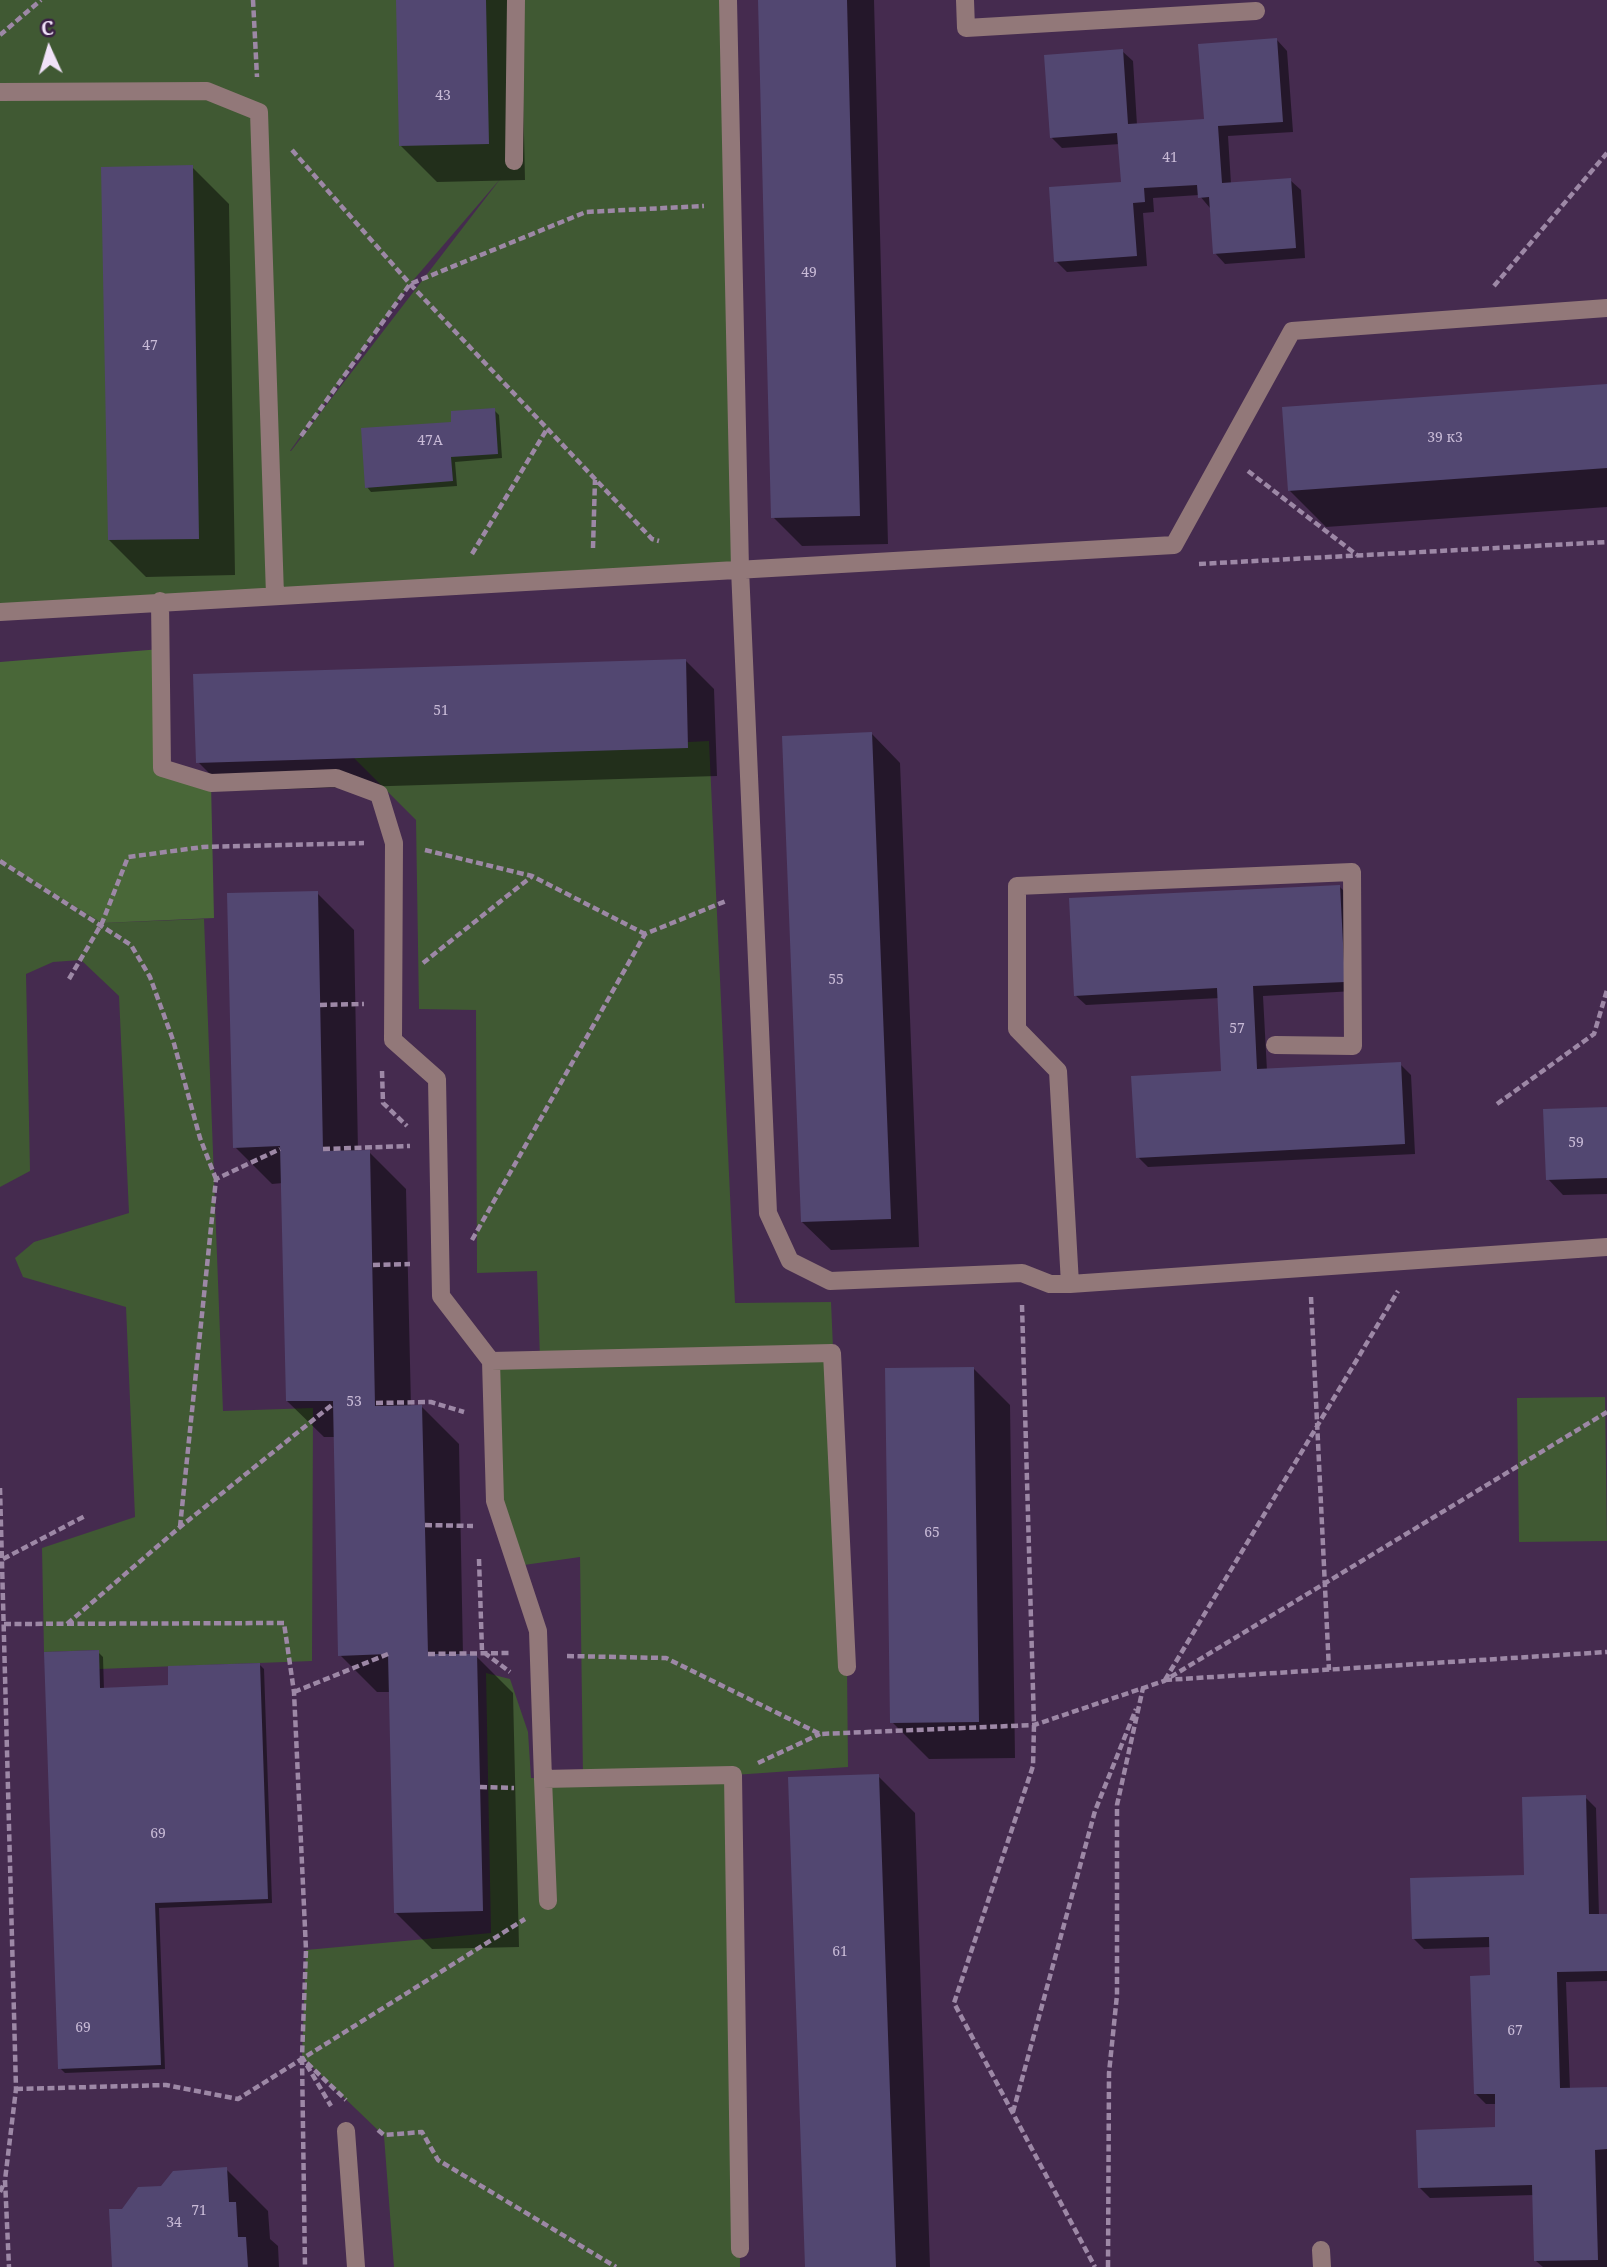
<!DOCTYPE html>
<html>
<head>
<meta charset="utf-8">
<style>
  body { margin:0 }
  #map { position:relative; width:1607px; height:2267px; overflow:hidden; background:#452b4f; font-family:"Noto Serif",serif }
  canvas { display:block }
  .north { position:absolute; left:14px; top:14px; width:70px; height:70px; -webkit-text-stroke:5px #3a2044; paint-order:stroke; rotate:356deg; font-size:19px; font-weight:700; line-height:28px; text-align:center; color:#f1e2f9 }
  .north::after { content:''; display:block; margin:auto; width:24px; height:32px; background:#f1e2f9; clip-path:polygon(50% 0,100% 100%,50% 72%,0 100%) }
</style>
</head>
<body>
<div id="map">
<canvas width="1607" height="2267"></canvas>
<div class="north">С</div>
</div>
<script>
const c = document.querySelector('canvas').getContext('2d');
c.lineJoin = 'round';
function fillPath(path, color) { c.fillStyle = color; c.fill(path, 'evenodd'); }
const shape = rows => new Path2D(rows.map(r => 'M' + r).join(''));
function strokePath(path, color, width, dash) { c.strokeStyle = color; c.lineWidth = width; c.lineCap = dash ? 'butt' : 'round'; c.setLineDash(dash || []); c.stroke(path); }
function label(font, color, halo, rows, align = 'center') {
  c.font = font + ' "Noto Serif",serif'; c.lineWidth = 5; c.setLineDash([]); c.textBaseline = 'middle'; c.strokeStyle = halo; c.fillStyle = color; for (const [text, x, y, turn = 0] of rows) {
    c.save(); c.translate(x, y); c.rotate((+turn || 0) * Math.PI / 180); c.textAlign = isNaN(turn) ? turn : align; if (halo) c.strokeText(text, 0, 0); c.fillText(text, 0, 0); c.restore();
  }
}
fillPath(shape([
  [0,0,728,0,740,569,0,613],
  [501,178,291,451,290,451,410,284],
  [709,741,735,1303,831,1302,847,1667,848,1767,734,1775,740,2267,394,2267,384,2136,302,2057,306,1950,491,1933,486,1673,510,1679,528,1732,531,1778,583,1777,580,1557,517,1566,495,1501,491,1361,540,1359,537,1271,477,1273,476,1010,419,1009,416,820,354,758],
  [0,861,102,923,204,919,223,1411,313,1408,312,1661,99,1669,98,1650,44,1652,42,1548,135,1517,126,1307,23,1277,15,1258,34,1242,129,1213,119,996,81,960,53,962,26,974,30,1171,0,1187],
  [1605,1397,1607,1541,1519,1542,1517,1398]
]), '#405933');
fillPath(shape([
  [161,649,162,768,211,783,214,918,102,923,0,861,0,662]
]), '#496738');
fillPath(shape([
  [398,0,521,0,525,180,437,182,400,145],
  [760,0,874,0,888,544,802,546,773,517],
  [1277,40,1287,51,1293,132,1228,136,1231,184,1290,180,1301,190,1305,258,1225,264,1215,253,1210,208,1199,195,1153,198,1154,212,1143,213,1147,266,1067,272,1056,261,1122,183,1120,144,1062,148,1051,137,1122,51,1133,61,1137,125,1205,120],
  [192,167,229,204,235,575,146,577,109,540],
  [1607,386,1607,507,1326,527,1289,490],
  [494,410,499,415,502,458,455,462,457,486,371,492,367,487,453,423],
  [685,660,714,689,717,776,227,791,198,762],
  [872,734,900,763,919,1247,831,1250,802,1222],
  [1339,886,1350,897,1355,991,1263,996,1267,1071,1400,1064,1411,1075,1415,1154,1148,1167,1138,1157,1223,1073,1220,998,1086,1005,1075,995],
  [317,893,354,930,358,1152,369,1152,406,1189,411,1407,422,1407,459,1444,463,1656,476,1656,513,1693,519,1947,432,1949,395,1912,390,1692,377,1692,340,1655,335,1437,324,1437,287,1401,283,1183,272,1184,235,1147],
  [1607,1108,1607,1194,1563,1195,1548,1179],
  [973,1368,1010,1405,1015,1758,929,1759,892,1722],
  [98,1652,103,1657,104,1690,170,1687,259,1664,264,1669,272,1903,159,1908,165,2069,65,2073,60,2068],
  [878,1776,915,1813,930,2267,806,2267],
  [1585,1797,1596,1808,1599,1915,1607,1915,1607,1981,1566,1982,1570,2090,1607,2088,1607,2267,1543,2267,1536,2261,1534,2195,1430,2198,1420,2188,1497,2129,1497,2104,1486,2104,1475,2093,1491,1977,1491,1947,1424,1949,1413,1938,1526,1877],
  [226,2169,268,2211,270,2239,278,2246,279,2267,114,2267,123,2211,162,2188]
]), '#0007');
fillPath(shape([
  [396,0,486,0,489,144,399,146],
  [758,0,847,0,860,516,771,518],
  [1277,38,1283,122,1218,126,1222,183,1291,178,1296,248,1213,254,1209,197,1198,198,1197,185,1144,188,1145,202,1133,203,1137,256,1054,262,1049,187,1121,182,1117,133,1050,138,1044,55,1123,49,1128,124,1204,119,1198,44],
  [193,165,199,539,108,540,101,167],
  [1607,384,1607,468,1288,491,1282,407],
  [495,408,498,454,451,457,453,481,365,488,361,428,451,422,451,411],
  [686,659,688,748,196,763,193,674],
  [872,732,891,1219,801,1222,782,736],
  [1340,885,1345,982,1253,986,1257,1069,1401,1062,1405,1144,1136,1158,1131,1076,1221,1071,1217,988,1074,996,1069,898],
  [318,891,323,1151,370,1150,375,1406,422,1405,428,1654,477,1654,483,1911,394,1913,388,1654,338,1656,333,1401,286,1401,280,1146,233,1148,227,893],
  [1607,1107,1607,1178,1546,1180,1543,1109],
  [974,1367,979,1722,890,1723,885,1368],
  [99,1650,100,1688,168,1685,168,1666,260,1663,268,1899,155,1903,161,2065,58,2069,44,1652],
  [879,1774,896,2267,805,2267,788,1777],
  [1586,1795,1589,1914,1607,1914,1607,1971,1557,1972,1560,2088,1607,2087,1607,2149,1595,2150,1598,2260,1534,2261,1532,2185,1418,2188,1416,2130,1495,2127,1495,2094,1474,2094,1470,1976,1490,1975,1489,1937,1412,1939,1410,1878,1524,1875,1522,1797],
  [227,2167,229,2202,236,2202,238,2237,246,2237,248,2267,112,2267,109,2209,122,2209,138,2187,161,2186,173,2171]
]), '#524771');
strokePath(shape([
  [253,0,257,77],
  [0,35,41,0],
  [292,150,410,284,652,539,659,541],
  [1494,286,1607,153],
  [301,436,410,284,586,212,704,206],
  [1248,471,1357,555],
  [593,548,595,480],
  [472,554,547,429],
  [1199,564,1607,542],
  [425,850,532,876,645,934],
  [0,861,131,945,150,977,173,1040,200,1138,216,1179],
  [423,963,531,877],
  [69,979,102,923,128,857,203,847,364,843],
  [320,1005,364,1004],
  [382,1071,383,1103,407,1126],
  [1497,1104,1594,1034,1607,990],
  [323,1149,410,1146],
  [472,1240,645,934,726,901],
  [373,1265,410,1264],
  [1311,1297,1329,1670],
  [1022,1305,1034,1725,1033,1766,954,2003,1095,2267],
  [376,1403,431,1402,464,1412],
  [0,1488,16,2089,5,2180,9,2267],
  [425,1525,473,1526],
  [180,1527,216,1179,280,1149],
  [3,1559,85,1516],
  [479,1559,482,1651,510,1672],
  [4,1624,284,1623,294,1692,306,1950,302,2057,331,2106],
  [67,1624,180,1527,333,1404],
  [428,1654,510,1653],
  [567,1656,666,1658,820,1734,1034,1725,1164,1681,1607,1412],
  [1165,1680,1398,1291],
  [1165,1680,1607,1652],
  [294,1692,388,1654],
  [758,1763,820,1734],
  [480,1787,514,1788],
  [302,2058,305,2267],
  [307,2063,346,2100],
  [16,2089,166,2085,238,2099,525,1919],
  [1013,2112,1095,1811,1136,1709],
  [378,2130,384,2135,422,2132,438,2160,616,2267],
  [0,2192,5,2181],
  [1108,2267,1109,2073,1117,1995,1117,1805,1143,1688]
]), '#9d88a6', 4.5, [7, 3.5]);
strokePath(shape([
  [728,0,740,569,768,1213,790,1261,830,1281,1022,1273,1050,1284,1070,1284,1607,1247],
  [965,0,966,28,1256,11],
  [0,92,207,91,259,112,275,595],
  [514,161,516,0],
  [160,601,162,768,211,783,336,778,379,794,394,843,393,1040,437,1079,441,1296,491,1361,495,1501,538,1631,543,1779,733,1775,740,2249],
  [0,612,1174,545,1292,331,1607,308],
  [1070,1284,1058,1071,1017,1029,1017,886,1352,872,1353,1046,1275,1045],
  [491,1361,832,1353,847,1667],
  [543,1779,548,1901],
  [346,2131,356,2267],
  [1321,2250,1322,2267]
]), '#927879', 18);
label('14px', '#c9bbd7', null, [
  ["43",443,96],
  ["41",1170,158],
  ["49",809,273],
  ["47",150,346],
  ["39 к3",1445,438],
  ["47А",430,441],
  ["51",441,711],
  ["55",836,980],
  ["57",1237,1029],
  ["59",1576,1143],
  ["53",354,1402],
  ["65",932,1533],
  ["69",158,1834],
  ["61",840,1952],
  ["69",83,2028],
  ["67",1515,2031],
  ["71",199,2211],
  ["34",174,2223]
]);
</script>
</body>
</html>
